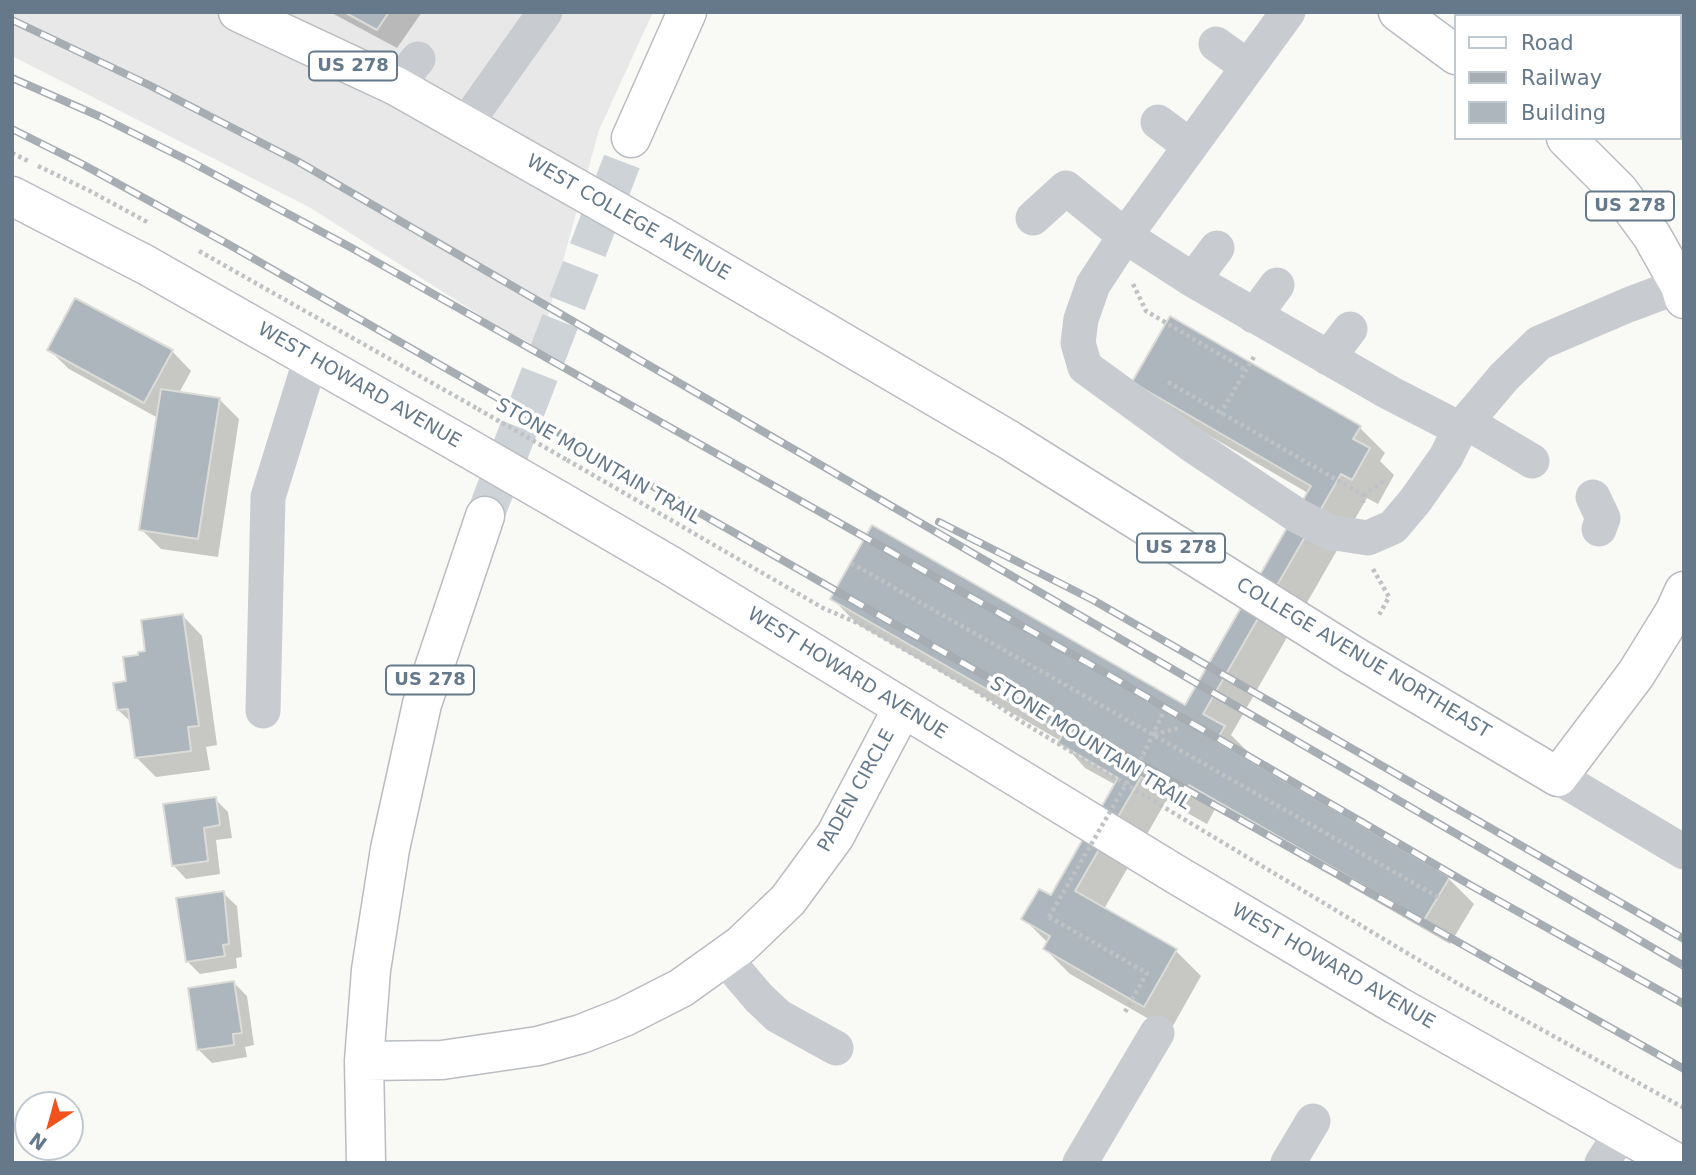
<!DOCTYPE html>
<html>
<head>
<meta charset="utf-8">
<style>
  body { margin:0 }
  #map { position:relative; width:1696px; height:1175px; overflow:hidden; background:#f9f9f6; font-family:"DejaVu Sans",sans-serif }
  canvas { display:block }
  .frame { position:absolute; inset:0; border:14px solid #65798a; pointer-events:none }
  .legend { position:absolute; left:1454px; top:14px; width:228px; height:126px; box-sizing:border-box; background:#fff; border:2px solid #c1c9d0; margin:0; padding:9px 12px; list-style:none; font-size:21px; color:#65798a }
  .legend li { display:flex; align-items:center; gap:14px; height:35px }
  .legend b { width:35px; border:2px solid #c1c9d0 }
  .north { position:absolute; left:14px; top:1091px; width:70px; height:70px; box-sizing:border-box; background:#fff; border:2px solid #c1c9d0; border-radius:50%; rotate:216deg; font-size:19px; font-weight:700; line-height:28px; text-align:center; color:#65798a }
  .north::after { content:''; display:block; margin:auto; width:24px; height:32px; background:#f2521d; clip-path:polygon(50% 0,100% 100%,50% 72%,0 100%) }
</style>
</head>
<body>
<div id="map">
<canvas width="1696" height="1175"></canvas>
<div class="frame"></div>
<ul class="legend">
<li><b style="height:9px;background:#fff"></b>Road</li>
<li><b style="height:9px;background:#a6adb3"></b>Railway</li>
<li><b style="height:19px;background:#acb6bc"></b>Building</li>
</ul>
<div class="north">N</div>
</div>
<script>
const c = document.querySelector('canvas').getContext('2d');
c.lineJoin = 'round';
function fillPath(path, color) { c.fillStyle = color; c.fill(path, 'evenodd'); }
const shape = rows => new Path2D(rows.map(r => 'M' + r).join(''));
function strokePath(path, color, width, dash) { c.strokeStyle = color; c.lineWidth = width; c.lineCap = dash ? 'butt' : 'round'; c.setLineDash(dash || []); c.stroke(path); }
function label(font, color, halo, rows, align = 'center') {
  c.font = font + ' "DejaVu Sans",sans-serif'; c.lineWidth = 7; c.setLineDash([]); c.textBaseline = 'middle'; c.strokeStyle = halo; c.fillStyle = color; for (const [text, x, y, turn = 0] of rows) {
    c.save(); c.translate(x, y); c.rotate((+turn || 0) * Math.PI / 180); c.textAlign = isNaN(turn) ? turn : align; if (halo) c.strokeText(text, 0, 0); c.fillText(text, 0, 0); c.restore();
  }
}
fillPath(shape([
  [12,12,653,12,599,130,539,348,489,321,309,207,12,56]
]), '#e7e8e7');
fillPath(shape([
  [330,12,422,12,397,48],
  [49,350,172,351,191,371,179,393,219,399,239,419,218,557,161,549,141,529,158,418,69,369],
  [1134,382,1360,428,1385,453,1380,461,1394,475,1378,504,1367,498,1231,735,1249,753,1245,760,1449,879,1474,904,1450,944,1215,809,1207,824,1166,801,1104,909,1176,951,1201,976,1170,1031,1070,974,1045,949,1048,943,1024,919,1051,897,1116,785,1085,768,1061,741,857,624,832,598,1185,707,1308,493,1160,407],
  [183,616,202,636,217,745,206,747,210,770,156,777,137,758,132,723,118,710,128,682,147,653],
  [215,799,228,812,232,838,216,840,220,874,186,879,173,865],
  [223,893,237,906,242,957,236,958,237,968,200,974,187,961],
  [234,983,247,996,254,1045,245,1047,247,1057,212,1063,199,1050]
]), '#0003');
const building = shape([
  [344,12,389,12,377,30,344,12],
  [1684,66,1684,131,1680,128,1680,71,1684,66],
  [75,298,173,350,144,403,47,350,75,298],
  [1170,316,1361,426,1353,439,1370,448,1352,480,1341,474,1203,714,1225,726,1216,741,1450,877,1424,920,1189,785,1181,800,1141,777,1075,891,1177,949,1144,1007,1043,949,1050,936,1021,919,1039,889,1051,895,1118,778,1058,743,1063,733,830,599,872,525,1185,705,1311,486,1132,382,1170,316],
  [161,389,220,398,198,539,139,530,161,389],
  [183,614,199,726,188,727,191,751,135,758,128,709,117,710,113,683,126,681,123,657,138,655,138,652,145,651,141,620,183,614],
  [216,797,220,825,204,828,208,861,172,866,163,804,216,797],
  [224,891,229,944,223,945,225,956,186,962,176,898,224,891],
  [234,981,242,1033,233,1034,234,1045,197,1050,188,988,234,981]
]);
fillPath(building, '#acb6bc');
strokePath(building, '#dbdbd8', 2);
strokePath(shape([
  [485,516,631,138]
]), '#cdd3d6', 38, [38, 19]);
const major = shape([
  [238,12,396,86,539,167],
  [1398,12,1456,55],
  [631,138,687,12],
  [1566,138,1619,191,1652,236,1680,286,1684,299],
  [12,196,146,265,459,443],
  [661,236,1009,440,1354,656,1558,777,1636,674,1675,611,1684,591],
  [558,500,671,566,1177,875,1396,1005,1677,1163],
  [364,1061,442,1060,538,1046,581,1034,624,1017,681,988,741,945,788,900,835,836,902,709],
  [366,1163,364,1061,371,970,390,849,422,704,485,516]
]);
strokePath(major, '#b9bdc1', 41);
strokePath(shape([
  [12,153,30,162],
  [38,166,90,191,149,223],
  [199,251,478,409],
  [1133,284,1146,311,1246,370],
  [1168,382,1363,495,1363,503],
  [1220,414,1255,355],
  [567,460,823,608,860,624,973,689,1022,722,1457,983,1684,1108],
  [1363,495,1385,480],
  [851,563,1438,897],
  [1373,569,1389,597,1379,615],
  [1154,734,1180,728],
  [1143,755,1163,713],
  [1049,917,1147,973,1124,1014]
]), '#bfc2c4', 4.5, [3.5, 3.5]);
strokePath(shape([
  [1288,12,1125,236,1093,285,1081,319,1078,343,1085,367,1195,447,1298,516,1329,532,1368,538,1393,527,1415,501,1446,457,1460,429,1504,377,1539,343,1628,305,1684,284],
  [1216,44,1248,67],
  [396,86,418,59],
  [1158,122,1190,146],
  [465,125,545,12],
  [1033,218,1066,188,1125,236,1193,280,1390,393,1460,429],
  [1193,280,1217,248],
  [1254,316,1277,285],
  [1328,358,1350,329],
  [1466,422,1532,461],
  [1593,497,1603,518,1599,529],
  [263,711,268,497,311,358],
  [1558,777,1684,852],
  [724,957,759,998,778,1016,836,1048],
  [1080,1163,1157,1033],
  [1288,1163,1313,1121],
  [1602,1163,1621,1133]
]), '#c8ccd0', 35);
strokePath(major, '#fff', 38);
const rail = shape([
  [12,20,149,85,297,161,1684,966],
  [12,78,101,117,193,163,350,247,1088,663,1472,886,1684,1004],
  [12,129,82,164,228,244,1061,719,1684,1069],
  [939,522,1093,600,1684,939]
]);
strokePath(rail, '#a6adb3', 8);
strokePath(rail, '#fff', 5, [16]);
const majorBridge = shape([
  [539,167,661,236],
  [459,443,558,500]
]);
strokePath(majorBridge, '#b9bdc1', 41, []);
strokePath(shape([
  [478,409,567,460],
  [1049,917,1143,755]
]), '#bfc2c4', 4.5, [3.5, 3.5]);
strokePath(majorBridge, '#fff', 38);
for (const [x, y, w] of [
  [353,66,88],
  [1630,206,88],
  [1181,548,88],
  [430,680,88]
]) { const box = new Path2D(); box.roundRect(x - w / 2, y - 14.5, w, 29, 5); c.fillStyle = '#fff'; c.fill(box); strokePath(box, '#65798a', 2); }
label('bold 18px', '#65798a', null, [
  ["US 278",353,66],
  ["US 278",1630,206],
  ["US 278",1181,548],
  ["US 278",430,680]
]);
label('19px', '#65798a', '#fff', [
  ["WEST COLLEGE AVENUE",628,218,30],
  ["WEST HOWARD AVENUE",359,386,30],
  ["STONE MOUNTAIN TRAIL",598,462,30],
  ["COLLEGE AVENUE NORTHEAST",1363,659,31],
  ["WEST HOWARD AVENUE",847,674,32],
  ["STONE MOUNTAIN TRAIL",1090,744,32],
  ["PADEN CIRCLE",857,791,-61],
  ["WEST HOWARD AVENUE",1333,967,30]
]);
</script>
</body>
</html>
